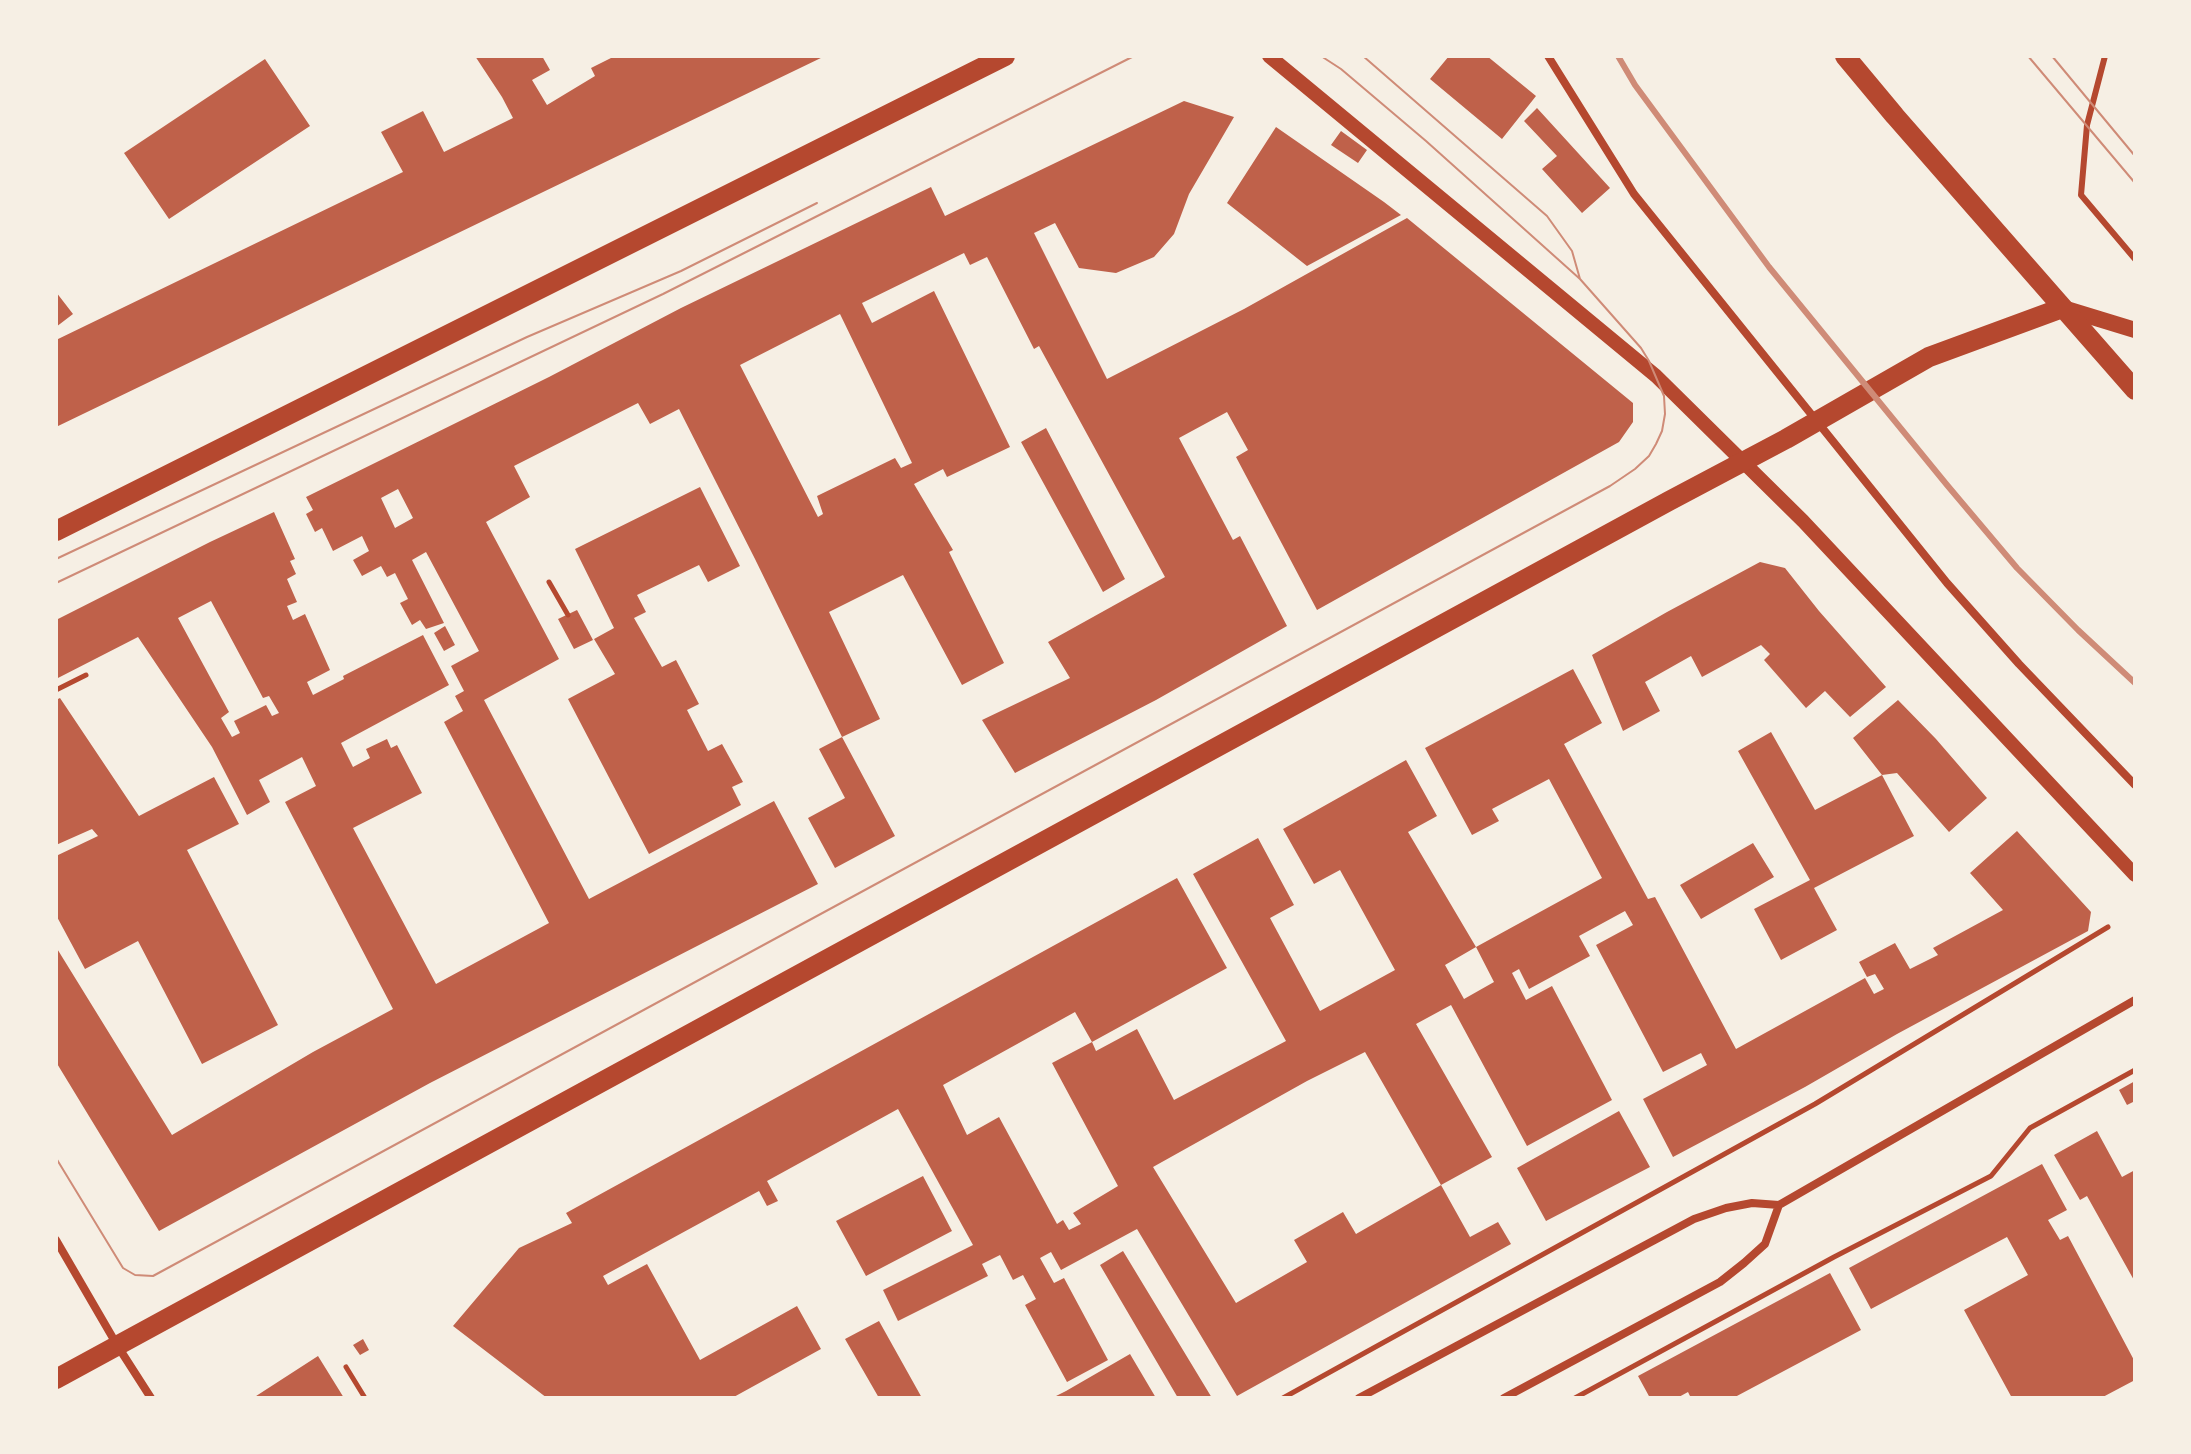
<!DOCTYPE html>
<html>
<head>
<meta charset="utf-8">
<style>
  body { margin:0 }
  #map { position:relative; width:2191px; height:1454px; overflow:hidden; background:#f6efe4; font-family:"Work Sans",sans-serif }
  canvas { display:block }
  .frame { position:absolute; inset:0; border:58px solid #f6efe4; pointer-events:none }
</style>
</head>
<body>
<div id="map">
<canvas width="2191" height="1454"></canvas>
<div class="frame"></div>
</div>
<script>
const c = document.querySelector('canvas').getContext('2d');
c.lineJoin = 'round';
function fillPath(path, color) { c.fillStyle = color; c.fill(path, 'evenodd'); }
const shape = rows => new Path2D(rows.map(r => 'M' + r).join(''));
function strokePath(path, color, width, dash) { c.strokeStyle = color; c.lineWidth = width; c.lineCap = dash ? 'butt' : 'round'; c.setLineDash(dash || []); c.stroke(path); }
fillPath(shape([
  [475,56,542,56,550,70,532,80,547,105,595,76,591,68,615,56,825,56,56,427,56,340,403,172,381,132,423,111,444,152,513,118,502,97],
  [1449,56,1487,56,1536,96,1502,139,1430,79],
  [265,59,310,126,169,219,124,153],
  [1184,101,1234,117,1189,194,1174,234,1154,257,1116,273,1079,268,1055,223,1034,233,1107,379,1244,309,1407,218,1633,403,1633,422,1619,442,1317,610,1236,457,1248,450,1227,412,1179,438,1233,540,1240,536,1287,626,1156,700,1015,773,982,720,1070,678,1048,642,1165,577,1039,346,1034,349,987,257,970,265,964,253,862,303,872,323,934,291,1010,447,947,477,943,469,914,484,953,550,949,552,1004,663,962,685,903,575,829,612,880,719,842,737,755,559,679,409,650,424,638,403,514,466,530,497,486,522,559,659,484,700,589,899,774,801,818,884,430,1083,159,1231,56,1062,56,947,172,1135,313,1052,393,1009,285,802,316,786,302,757,259,780,270,802,247,815,212,747,138,637,56,679,56,620,210,542,274,512,295,559,290,561,296,574,287,579,297,602,287,606,293,620,305,614,330,670,307,682,313,695,344,679,343,676,423,635,449,685,341,743,353,767,370,758,366,749,387,739,391,748,397,745,422,793,353,828,436,984,549,923,444,722,463,711,455,696,464,691,451,666,479,651,426,552,412,560,444,623,426,629,420,620,412,625,400,603,408,599,395,573,387,577,381,566,362,576,353,560,369,551,362,536,333,551,322,528,315,532,306,514,313,510,306,497,549,377,681,308,931,187,945,216],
  [840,314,912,463,901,468,895,458,817,496,823,514,818,517,740,365],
  [398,489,413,518,395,528,381,498],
  [211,601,263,698,269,696,279,713,272,716,266,705,234,721,240,733,232,737,221,718,229,712,178,618],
  [1537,108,1610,188,1582,213,1542,169,1557,156,1524,121],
  [1276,127,1384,202,1401,215,1307,266,1227,203],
  [1341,131,1367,150,1358,163,1331,145],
  [56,292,73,314,56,327],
  [1046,428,1125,579,1103,592,1021,442],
  [700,487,740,566,708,582,699,565,637,595,646,612,634,618,662,667,676,660,699,704,687,710,708,751,722,744,743,782,732,787,741,805,649,854,568,699,615,674,594,639,614,628,575,549],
  [1760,562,1785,568,1819,611,1886,687,1850,717,1825,691,1806,708,1764,660,1770,654,1761,645,1702,677,1691,656,1645,682,1660,711,1623,731,1592,655,1667,612],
  [577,610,593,640,574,649,558,619],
  [445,626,455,645,444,651,434,633],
  [1573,669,1602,723,1564,744,1648,899,1655,897,1736,1049,1865,978,1874,994,1884,989,1875,974,1867,977,1859,962,1895,943,1910,969,1938,955,1933,948,2003,910,1970,873,2017,831,2091,912,2088,931,1897,1034,1805,1087,1673,1157,1643,1099,1707,1065,1701,1053,1663,1072,1596,945,1633,925,1625,911,1579,936,1590,956,1529,989,1519,969,1512,973,1526,1000,1552,986,1612,1100,1527,1146,1451,1005,1416,1024,1492,1157,1441,1185,1470,1237,1498,1222,1511,1244,1237,1396,1137,1229,1061,1270,1051,1252,1040,1258,1054,1283,1064,1278,1108,1360,1067,1382,1025,1305,1036,1299,1023,1275,1013,1280,1000,1255,982,1264,988,1276,898,1321,883,1290,973,1245,898,1109,767,1181,778,1201,767,1206,759,1191,603,1276,608,1285,647,1264,700,1360,797,1306,821,1349,732,1398,547,1398,453,1326,519,1248,572,1223,566,1213,1177,878,1227,968,1092,1042,1075,1012,943,1085,967,1135,999,1117,1057,1224,1063,1220,1069,1230,1081,1224,1073,1213,1118,1186,1052,1063,1092,1042,1096,1051,1137,1029,1174,1100,1286,1041,1193,874,1258,838,1294,905,1270,918,1320,1011,1395,970,1340,870,1314,884,1283,829,1406,760,1437,816,1408,832,1476,947,1602,878,1549,779,1492,809,1499,821,1472,835,1425,748],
  [1476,947,1494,982,1464,999,1445,965],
  [1365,1052,1441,1185,1356,1234,1343,1212,1294,1240,1307,1262,1236,1303,1153,1167,1307,1081],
  [60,698,139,816,214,777,239,824,187,850,278,1025,202,1064,138,941,85,969,56,915,56,856,98,836,92,829,56,845,56,700],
  [1898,700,1936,739,1987,798,1949,832,1897,773,1882,775,1914,836,1814,888,1837,930,1781,960,1754,909,1810,880,1738,751,1771,732,1815,810,1882,775,1853,738],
  [842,737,895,836,835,868,808,818,845,798,819,749],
  [1753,843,1774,877,1701,919,1680,885],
  [2135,1081,2135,1101,2127,1105,2119,1090],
  [1619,1111,1650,1167,1546,1221,1517,1168],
  [2097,1131,2122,1177,2135,1170,2135,1282,2087,1196,2080,1200,2054,1155],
  [2042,1164,2067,1210,2048,1220,2060,1240,2068,1236,2135,1362,2135,1380,2101,1398,2012,1398,1964,1310,2028,1275,2007,1237,1871,1309,1849,1268],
  [923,1176,952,1231,866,1276,836,1221],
  [1123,1251,1212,1398,1178,1398,1100,1265],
  [1830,1273,1861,1330,1735,1397,1736,1398,1691,1398,1688,1392,1677,1398,1650,1398,1638,1376],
  [879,1321,922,1398,879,1398,845,1339],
  [363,1339,369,1350,360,1355,353,1345],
  [1130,1354,1156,1398,1052,1398,1066,1391],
  [318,1356,344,1398,253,1398]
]), '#bf614a');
strokePath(shape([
  [549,582,568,615],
  [56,690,86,675],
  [346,1367,365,1398],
  [1283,1398,1815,1104,2108,927],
  [1575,1398,1834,1257,1991,1176,2030,1128,2135,1070]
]), '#b5482f', 5);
strokePath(shape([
  [2105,56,2087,125,2081,195,2135,259]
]), '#b5482f', 6);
strokePath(shape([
  [1548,56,1634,194,1947,583,2019,664,2135,785],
  [56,1240,117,1345,151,1398],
  [1359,1398,1694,1219,1726,1208,1752,1203,1779,1205,2135,1000],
  [1504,1398,1720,1282,1744,1263,1765,1244,1779,1205]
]), '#b5482f', 8);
strokePath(shape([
  [1269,56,1656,376,1803,521,2135,875]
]), '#b5482f', 14);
strokePath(shape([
  [2063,308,2135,330]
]), '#b5482f', 16);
strokePath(shape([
  [1845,56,1895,116,2135,390],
  [56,531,1005,56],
  [56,1379,1669,501,1786,439,1929,357,2062,308]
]), '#b5482f', 20);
strokePath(shape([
  [1363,56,1547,216,1572,251,1580,279],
  [2028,56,2135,183],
  [2052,56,2135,156],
  [56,559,527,337,681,271,817,203],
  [56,583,663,294,1134,56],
  [56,1158,123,1268,135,1275,153,1276,1610,486,1635,469,1649,456,1656,444,1662,431,1665,414,1664,396,1649,361,1641,348,1580,279,1426,141,1341,69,1321,56]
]), '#cf8b77', 2);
strokePath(shape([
  [1618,56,1635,85,1769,267,1947,485,2017,568,2078,630,2135,683]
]), '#cf8b77', 6);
</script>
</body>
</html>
